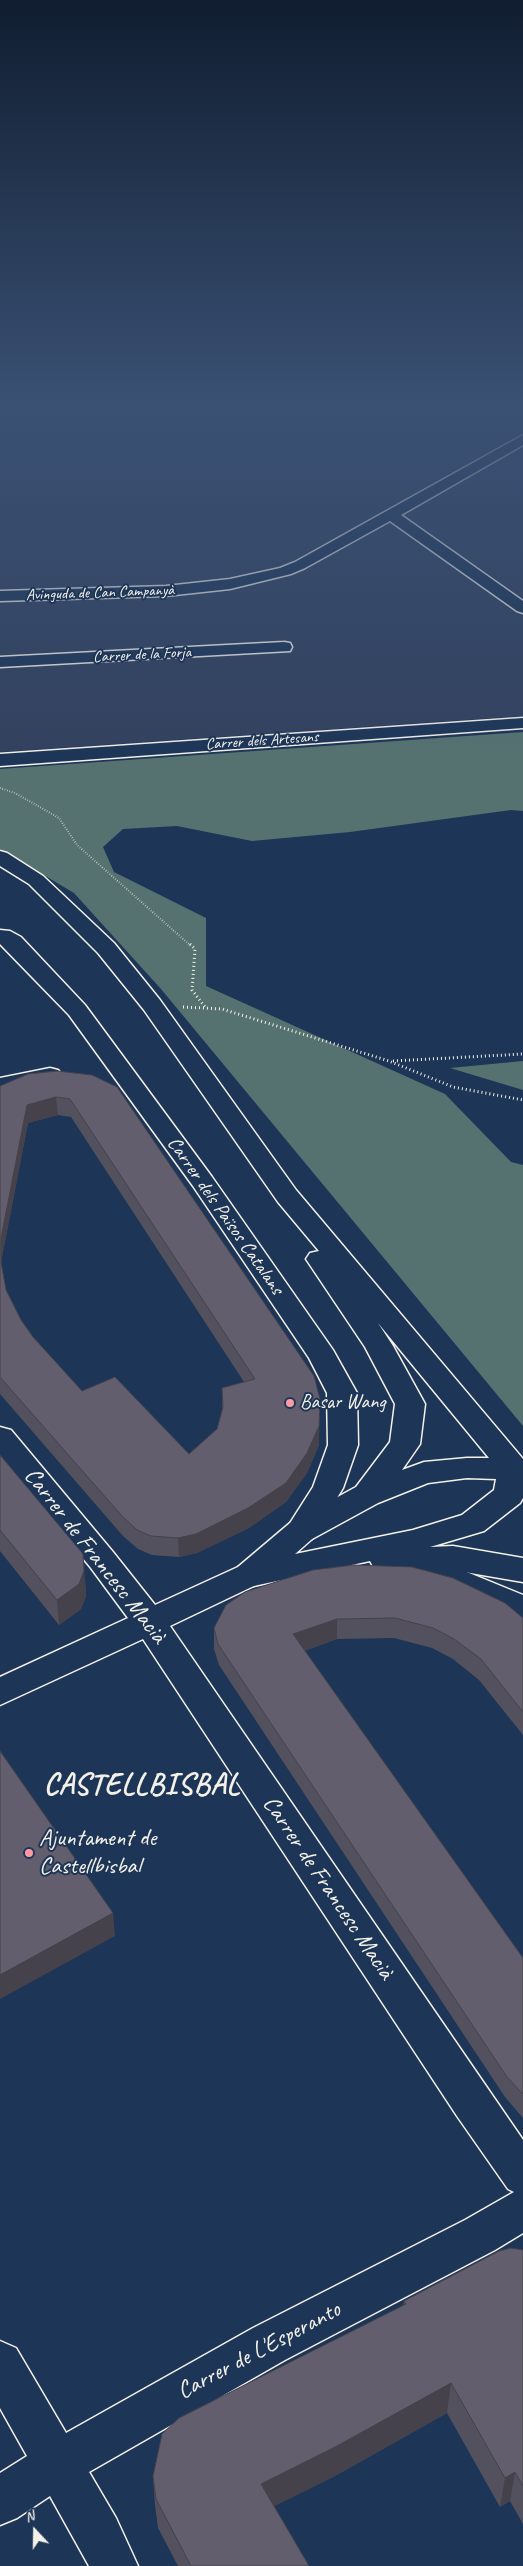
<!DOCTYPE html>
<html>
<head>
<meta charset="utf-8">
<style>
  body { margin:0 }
  #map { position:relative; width:523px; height:2566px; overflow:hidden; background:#1d3557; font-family:Caveat,sans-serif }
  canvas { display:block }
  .north { position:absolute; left:10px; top:2506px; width:50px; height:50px; -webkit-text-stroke:4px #1d3557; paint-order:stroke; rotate:339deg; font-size:14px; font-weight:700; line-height:20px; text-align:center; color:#f4f1e8 }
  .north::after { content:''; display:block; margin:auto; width:18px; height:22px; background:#f4f1e8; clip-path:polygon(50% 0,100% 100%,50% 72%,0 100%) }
</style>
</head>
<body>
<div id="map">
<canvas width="523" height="2566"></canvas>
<div class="north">N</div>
</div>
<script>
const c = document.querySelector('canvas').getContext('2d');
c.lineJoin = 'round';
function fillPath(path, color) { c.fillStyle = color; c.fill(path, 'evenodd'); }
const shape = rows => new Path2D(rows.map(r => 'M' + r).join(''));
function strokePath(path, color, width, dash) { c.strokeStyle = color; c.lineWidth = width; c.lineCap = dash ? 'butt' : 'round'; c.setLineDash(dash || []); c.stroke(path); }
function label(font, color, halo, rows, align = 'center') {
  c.font = font + ' Caveat,sans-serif'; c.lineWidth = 4; c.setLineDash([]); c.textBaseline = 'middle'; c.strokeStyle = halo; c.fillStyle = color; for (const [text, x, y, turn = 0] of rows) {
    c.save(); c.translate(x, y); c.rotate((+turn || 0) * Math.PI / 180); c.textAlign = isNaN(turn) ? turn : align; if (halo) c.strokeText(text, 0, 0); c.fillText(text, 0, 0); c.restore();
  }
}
fillPath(shape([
  [0,400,523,400,523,716,0,752]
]), '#32415e');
fillPath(shape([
  [523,732,523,811,511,810,350,832,252,841,177,826,123,829,103,847,114,872,206,918,206,986,445,1094,511,1162,523,1165,523,1426,161,989,74,893,0,849,0,769],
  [523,1061,523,1090,450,1068]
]), '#567270');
const minor = shape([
  [523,435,523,445,401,515,523,601,523,613,517,611,390,521,305,568,291,574,230,589,166,596,0,601,0,591,166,586,230,579,280,568,295,562,523,435],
  [284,642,290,643,292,647,290,651,0,667,0,657,284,642],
  [523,718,523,728,0,766,0,754,523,718],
  [0,930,10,931,21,937,85,1005,212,1177,333,1350,357,1393,358,1445,343,1488,312,1539,301,1542,290,1539,285,1531,313,1487,328,1445,327,1393,309,1358,193,1186,69,1015,0,944,0,930],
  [50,1068,58,1070,62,1075,58,1080,0,1092,0,1078,50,1068],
  [0,1427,11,1430,113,1552,155,1605,238,1567,249,1563,260,1567,265,1575,260,1583,170,1626,523,2140,523,2233,495,2250,285,2360,89,2472,116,2518,138,2566,89,2566,50,2496,17,2518,0,2525,0,2473,27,2456,0,2408,0,2341,16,2348,66,2433,253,2328,465,2220,514,2192,508,2189,457,2116,143,1639,0,1705,0,1677,128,1618,91,1568,0,1457,0,1427],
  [403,1546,523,1595,523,1624,392,1566,387,1558,392,1550,403,1546]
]);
const tertiary = shape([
  [0,851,7,853,43,876,114,943,160,1000,296,1190,523,1459,523,1498,520,1503,484,1531,430,1547,453,1546,523,1558,523,1582,453,1570,385,1572,374,1568,370,1561,249,1587,238,1583,233,1575,238,1567,290,1523,356,1487,390,1442,395,1404,365,1347,306,1259,310,1253,319,1251,278,1202,144,1010,98,953,29,884,0,866,0,851],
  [378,1323,489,1458,467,1458,424,1462,402,1470,420,1444,425,1404,393,1346,378,1323],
  [467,1478,496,1479,494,1490,462,1515,413,1530,295,1554,312,1539,378,1503,428,1483,467,1478]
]);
strokePath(minor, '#f4f1e8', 3);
strokePath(tertiary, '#f4f1e8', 3);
strokePath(shape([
  [0,788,15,793,59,818,77,845,191,946]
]), '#f4f1e8', 2, [0.5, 2]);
strokePath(shape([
  [190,944,195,949,192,990,205,1007],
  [183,1007,222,1009,389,1061,453,1087,523,1100],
  [393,1061,523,1054]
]), '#f4f1e8', 3, [1, 3]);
fillPath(minor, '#1d3557');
fillPath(tertiary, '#1d3557');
fillPath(shape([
  [57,1071,319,1445,307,1473,286,1502,249,1528,197,1553,179,1557,152,1555,138,1549,123,1536,0,1394,0,1086],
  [58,1115,71,1117,244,1382,222,1388,222,1411,217,1429,189,1454,82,1391,33,1337,21,1320,6,1290,2,1271,2,1257,28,1123],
  [0,1455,85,1579,86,1596,81,1609,59,1625,0,1551],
  [226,1605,523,1618,523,1735,479,1680,453,1659,432,1648,394,1638,337,1639,304,1651,523,1958,523,2118,505,2097,219,1665,214,1649,214,1628],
  [523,2250,523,2524,510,2501,500,2507,447,2413,335,2476,274,2506,309,2566,178,2566,158,2528,155,2505,153,2476,403,2305,404,2301]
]), '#54515e');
fillPath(shape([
  [56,1097,58,1115,28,1123,2,1257,2,1281,1,1262,1,1238,27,1105],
  [320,1399,319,1445,307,1473,286,1502,249,1528,197,1553,179,1557,178,1538],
  [83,1554,86,1596,81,1609,59,1625,57,1600],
  [337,1619,337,1639,292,1655,293,1634],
  [113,1913,115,1936,0,1999,0,1975],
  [451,2383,447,2413,335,2476,261,2513,261,2484],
  [515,2472,510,2501,500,2507,505,2478]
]), '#45424c');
const building = shape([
  [57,1071,92,1075,117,1087,314,1376,320,1399,319,1426,307,1453,286,1483,248,1508,196,1534,178,1538,151,1536,137,1530,122,1516,0,1377,0,1086,28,1074,57,1071],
  [56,1097,70,1099,255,1379,222,1388,223,1407,217,1429,189,1454,115,1377,82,1391,33,1337,21,1320,6,1290,1,1262,1,1238,27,1105,56,1097],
  [0,1455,83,1554,84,1571,79,1584,57,1600,0,1530,0,1455],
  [354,1565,412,1567,453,1578,505,1603,523,1618,523,1712,481,1659,454,1639,433,1628,395,1618,337,1619,293,1634,523,1958,523,2094,507,2077,218,1644,214,1628,226,1605,245,1592,313,1570,354,1565],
  [0,1751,113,1913,0,1975,0,1751],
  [511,2248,523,2250,523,2486,515,2472,505,2478,451,2383,337,2446,261,2484,309,2566,191,2566,156,2499,153,2476,162,2434,179,2418,406,2304,404,2301,499,2251,511,2248]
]);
fillPath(building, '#625e6d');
strokePath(building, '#45424c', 1);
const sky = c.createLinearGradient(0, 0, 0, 760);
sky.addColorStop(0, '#101d30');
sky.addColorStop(0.53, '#3a5174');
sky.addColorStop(1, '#3a517400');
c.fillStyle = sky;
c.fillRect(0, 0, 523, 760);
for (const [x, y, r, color] of [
  [290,1403,5,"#ff9aa2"],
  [29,1853,5,"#ff9aa2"]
]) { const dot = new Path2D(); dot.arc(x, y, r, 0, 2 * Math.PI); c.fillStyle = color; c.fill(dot); strokePath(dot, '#1d3557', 2); }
label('16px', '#f4f1e8', '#1d3557', [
  ["Avinguda de Can Campanyà",100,593,-2],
  ["Carrer de la Forja",142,655,-3],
  ["Carrer dels Artesans",262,741,-4]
]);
label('20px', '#f4f1e8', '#1d3557', [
  ["Carrer dels Països Catalans",225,1216,55]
]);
label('20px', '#f4f1e8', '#1d3557', [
  ["Basar Wang",300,1403]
], 'left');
label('24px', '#f4f1e8', '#1d3557', [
  ["Carrer de Francesc Macià",95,1556,52],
  ["Carrer de Francesc Macià",328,1888,56],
  ["Carrer de L'Esperanto",259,2351,-28]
]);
label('24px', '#f4f1e8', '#1d3557', [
  ["Ajuntament de",39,1839],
  ["Castellbisbal",39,1867]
], 'left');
c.letterSpacing = '1px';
label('bold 30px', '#f4f1e8', '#1d3557', [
  ["CASTELLBISBAL",142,1786]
]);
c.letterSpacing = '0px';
</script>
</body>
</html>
